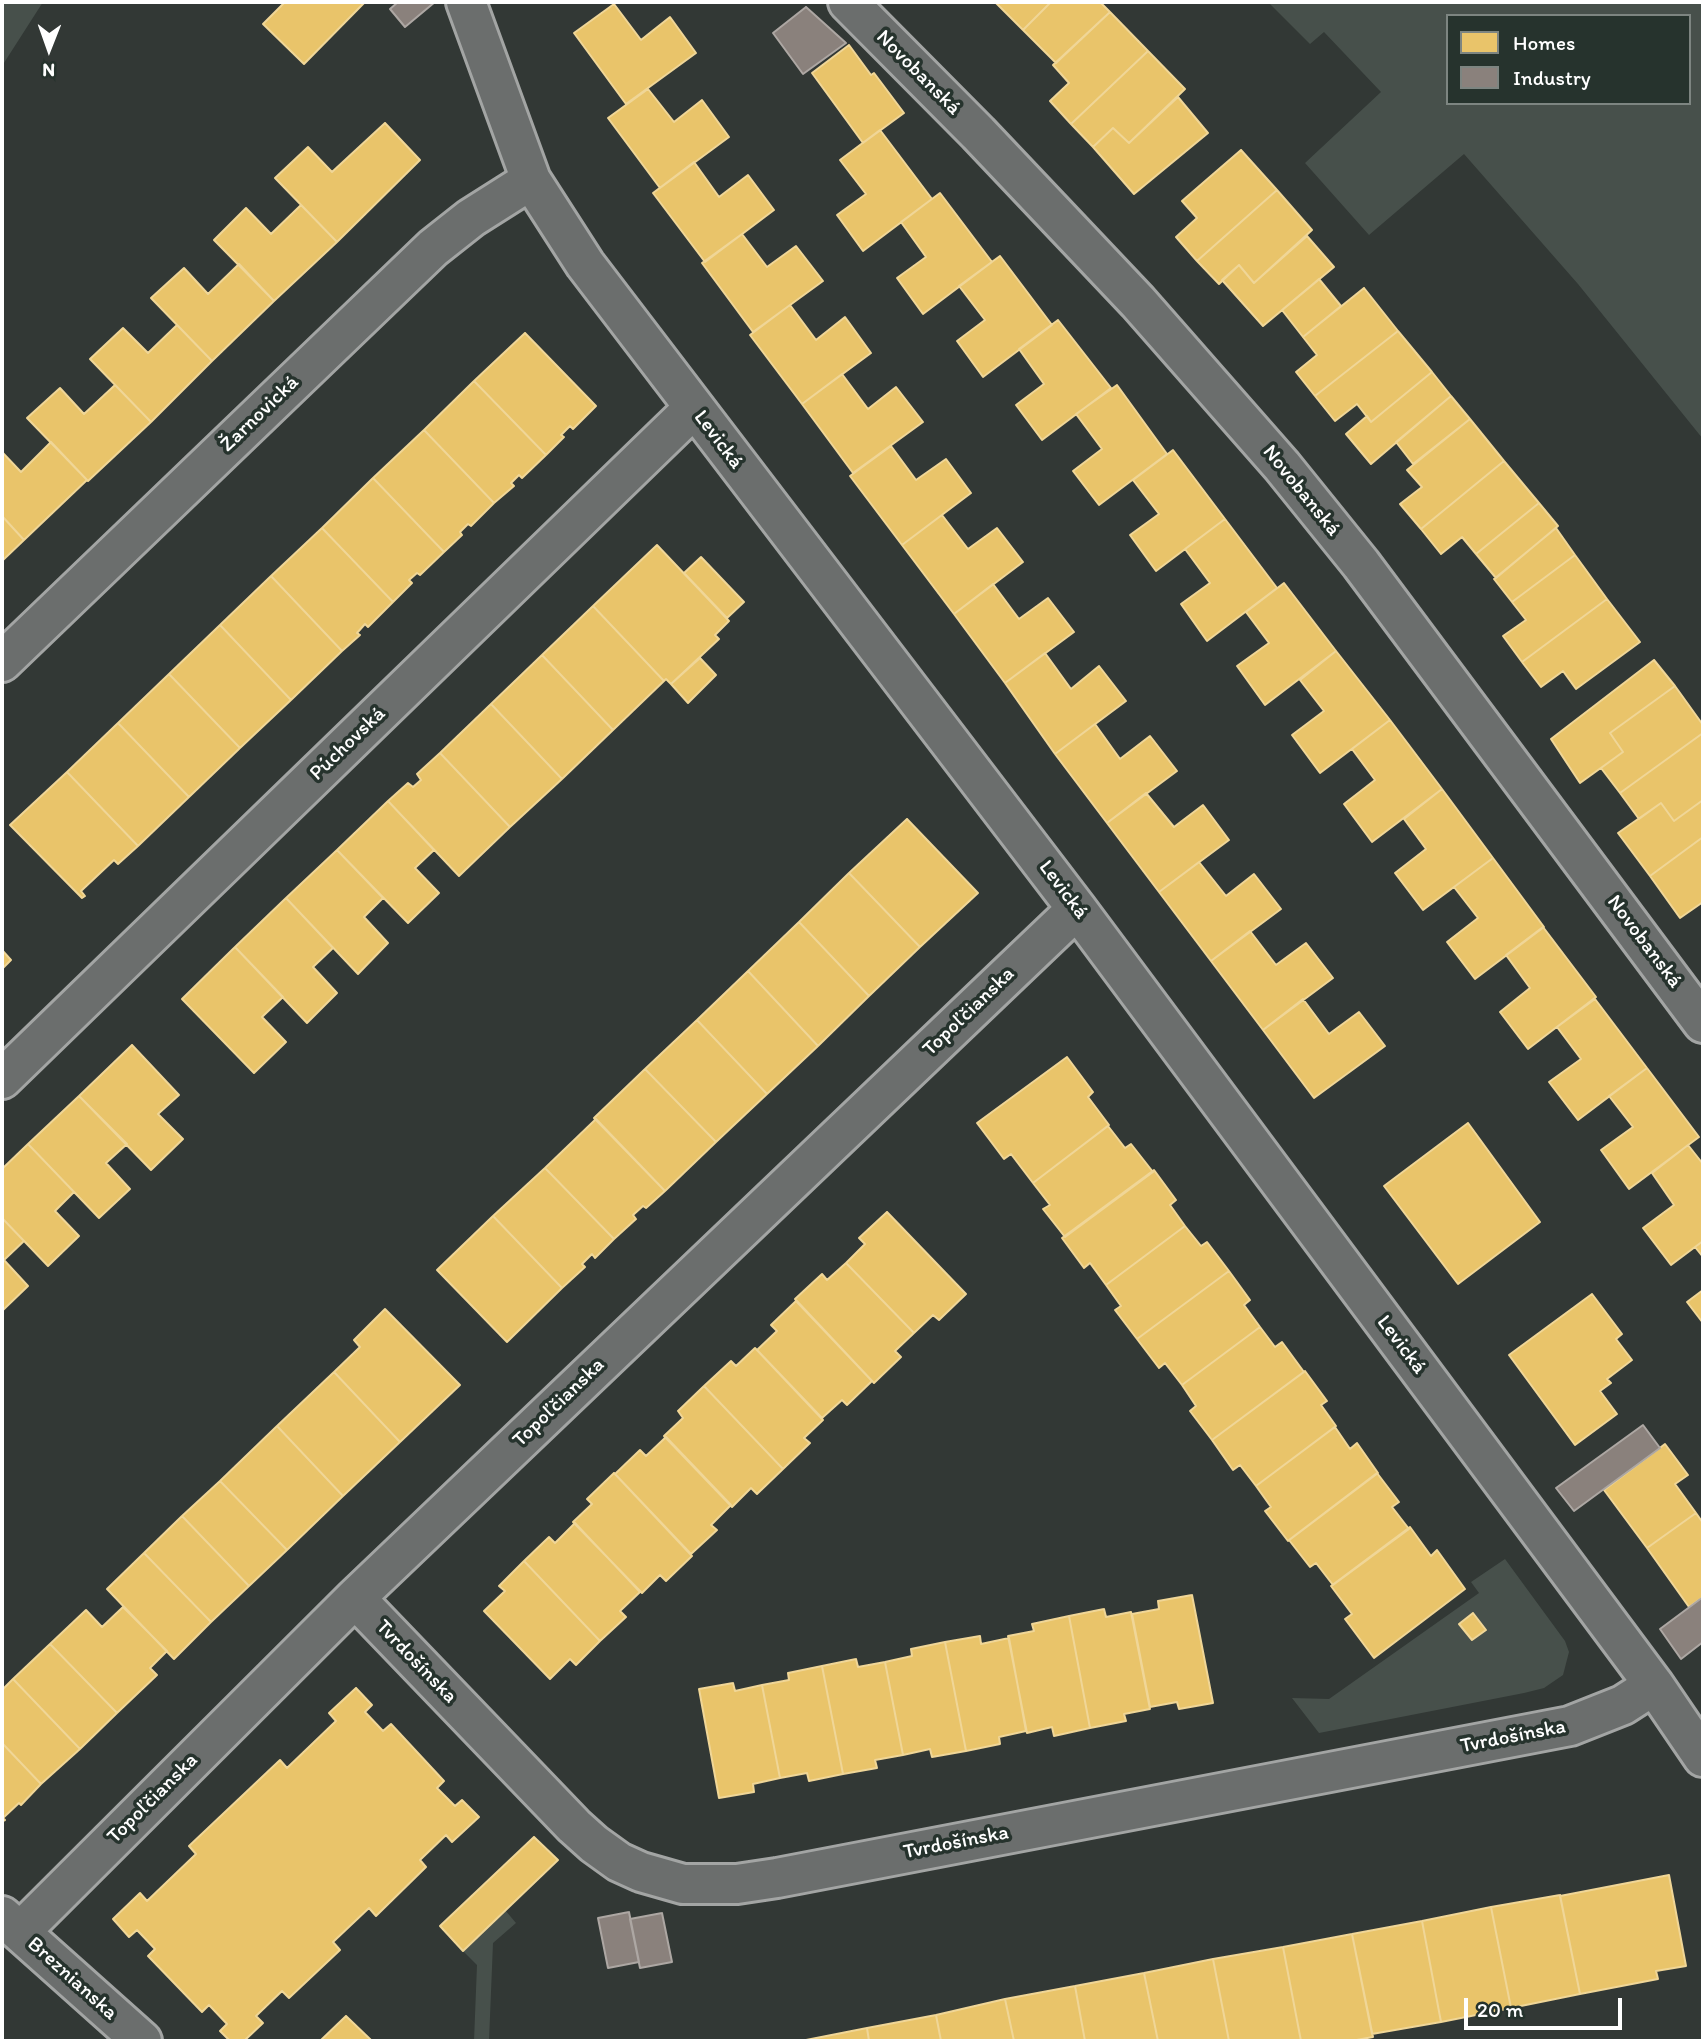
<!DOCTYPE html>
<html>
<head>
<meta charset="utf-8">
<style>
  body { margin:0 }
  #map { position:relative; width:1705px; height:2043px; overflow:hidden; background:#323835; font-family:Itim,sans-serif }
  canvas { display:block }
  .frame { position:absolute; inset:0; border:4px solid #fff; pointer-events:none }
  .legend { position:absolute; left:1446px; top:14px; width:245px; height:91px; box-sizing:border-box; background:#26332d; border:2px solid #7d8581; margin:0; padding:9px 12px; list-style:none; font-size:21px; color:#fff }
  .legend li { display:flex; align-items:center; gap:14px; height:35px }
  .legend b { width:35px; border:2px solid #7d8581 }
  .north { position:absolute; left:14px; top:14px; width:70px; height:70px; -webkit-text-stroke:5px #26332d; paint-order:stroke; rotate:181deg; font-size:19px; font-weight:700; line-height:28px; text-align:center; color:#fff }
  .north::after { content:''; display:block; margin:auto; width:24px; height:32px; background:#fff; clip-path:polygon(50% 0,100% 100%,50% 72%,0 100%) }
  .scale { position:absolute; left:1464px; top:1998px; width:158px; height:32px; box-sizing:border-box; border:4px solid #fff; border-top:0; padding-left:9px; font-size:21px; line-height:24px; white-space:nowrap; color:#fff; -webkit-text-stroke:5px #26332d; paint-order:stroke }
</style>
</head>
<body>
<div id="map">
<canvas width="1705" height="2043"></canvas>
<div class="frame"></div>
<ul class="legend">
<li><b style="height:19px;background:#e9c46a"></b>Homes</li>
<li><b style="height:19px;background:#8a817c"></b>Industry</li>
</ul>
<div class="north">N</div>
<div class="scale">20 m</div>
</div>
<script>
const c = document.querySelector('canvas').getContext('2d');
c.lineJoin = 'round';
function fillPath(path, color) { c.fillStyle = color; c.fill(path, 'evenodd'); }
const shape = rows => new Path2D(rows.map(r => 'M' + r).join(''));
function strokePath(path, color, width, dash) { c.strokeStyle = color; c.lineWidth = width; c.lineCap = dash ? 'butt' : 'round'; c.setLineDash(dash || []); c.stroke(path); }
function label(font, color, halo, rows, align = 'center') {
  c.font = font + ' Itim,sans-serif'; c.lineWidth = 7; c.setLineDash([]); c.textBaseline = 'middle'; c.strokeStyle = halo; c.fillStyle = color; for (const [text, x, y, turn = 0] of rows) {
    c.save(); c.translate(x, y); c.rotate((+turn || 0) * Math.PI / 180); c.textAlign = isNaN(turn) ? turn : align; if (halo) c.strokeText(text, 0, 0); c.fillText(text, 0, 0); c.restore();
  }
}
fillPath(shape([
  [2,2,43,2,2,66],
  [1268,2,1703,2,1703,439,1578,284,1464,154,1369,235,1305,163,1381,92,1324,32,1310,44],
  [1448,16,1689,16,1689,103,1448,103],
  [1505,1559,1565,1641,1569,1652,1563,1675,1544,1688,1524,1693,1319,1733,1292,1698,1329,1699,1479,1593,1471,1582],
  [505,1910,516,1923,493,1943,489,2041,474,2041,477,1965,463,1951]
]), '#47504b');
const homes = shape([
  [285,2,365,2,304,64,263,24,285,2],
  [995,2,1051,2,1023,30,995,2],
  [1051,2,1100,2,1110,12,1056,63,1023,30,1051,2],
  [614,4,641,40,670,17,696,53,626,104,574,33,614,4],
  [1110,12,1148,51,1071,124,1050,101,1069,83,1053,65,1110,12],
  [849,45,871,75,874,73,904,113,863,143,812,73,849,45],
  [1148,51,1185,89,1129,143,1113,128,1093,147,1071,124,1148,51],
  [648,89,674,122,702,100,729,137,660,188,608,118,648,89],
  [1178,97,1208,133,1134,194,1093,147,1113,128,1129,143,1178,97],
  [385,123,420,160,337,242,275,178,308,147,332,172,385,123],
  [880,130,932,199,863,251,837,215,866,194,840,160,880,130],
  [1241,150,1277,190,1197,261,1176,237,1197,218,1182,201,1241,150],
  [694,162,719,197,748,175,774,210,705,262,653,193,694,162],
  [1277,190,1312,230,1254,283,1239,265,1219,284,1197,261,1277,190],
  [940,193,992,262,923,314,897,278,926,257,901,222,940,193],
  [301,205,337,242,274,301,214,240,246,208,271,234,301,205],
  [742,234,767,267,796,246,823,281,753,332,702,263,742,234],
  [1307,236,1334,267,1263,326,1222,280,1239,265,1254,283,1307,236],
  [1000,256,1052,325,983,377,957,341,985,320,959,286,1000,256],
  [239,264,274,301,212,361,151,298,184,268,208,294,239,264],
  [1319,279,1341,306,1303,337,1282,310,1319,279],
  [1364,288,1398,331,1315,396,1296,372,1317,355,1303,337,1364,288],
  [790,305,816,340,845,317,871,353,802,404,750,335,790,305],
  [1058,320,1111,388,1042,440,1016,405,1044,384,1019,349,1058,320],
  [177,325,212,361,151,422,90,359,123,328,148,353,177,325],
  [1398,331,1432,372,1371,422,1357,404,1335,421,1315,396,1398,331],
  [525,333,596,406,573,429,570,426,561,435,564,437,546,455,474,381,525,333],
  [1432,372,1451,396,1371,464,1346,434,1367,416,1371,422,1432,372],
  [842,374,868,409,896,387,923,422,853,473,802,404,842,374],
  [474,381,546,455,522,478,519,475,511,483,514,486,494,503,424,430,474,381],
  [115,385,151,422,88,481,27,418,60,388,84,414,115,385],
  [1117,385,1167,454,1099,505,1073,471,1102,449,1076,414,1117,385],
  [1451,396,1470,419,1413,464,1396,442,1451,396],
  [1470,419,1504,461,1421,529,1400,504,1422,487,1407,470,1470,419],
  [424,430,494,503,471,526,468,524,460,532,462,535,444,552,373,478,424,430],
  [51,442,87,480,24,540,2,516,2,452,21,472,51,442],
  [891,446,916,480,946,459,971,493,902,545,850,476,891,446],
  [1173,450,1225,519,1156,571,1130,535,1159,514,1133,480,1173,450],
  [1504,461,1539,503,1476,554,1462,537,1441,554,1421,529,1504,461],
  [373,478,444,552,420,575,417,573,409,580,412,583,393,602,322,528,373,478],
  [1539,503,1558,526,1496,578,1476,554,1539,503],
  [942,515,968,549,997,528,1023,562,954,614,902,545,942,515],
  [2,516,24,540,2,561,2,516],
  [1225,519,1277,588,1207,641,1181,604,1210,583,1185,549,1225,519],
  [322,528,393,602,368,627,365,624,357,633,360,635,342,651,271,576,322,528],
  [1556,528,1575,555,1512,602,1494,579,1556,528],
  [657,545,729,621,715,635,719,639,671,684,666,679,664,681,593,606,657,545],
  [1575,555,1607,599,1522,662,1503,636,1526,620,1512,602,1575,555],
  [701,557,744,602,727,618,684,573,701,557],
  [271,576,342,651,291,700,220,625,271,576],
  [1284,583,1336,651,1265,705,1237,666,1269,643,1246,612,1284,583],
  [993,584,1019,619,1048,598,1074,632,1005,683,954,614,993,584],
  [1607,599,1640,642,1576,689,1563,671,1541,687,1522,662,1607,599],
  [593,606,664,681,613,730,542,655,593,606],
  [220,625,291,700,240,748,169,674,220,625],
  [1336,651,1390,720,1320,773,1292,735,1324,711,1300,680,1336,651],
  [1045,653,1071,689,1099,666,1126,701,1055,754,1005,683,1045,653],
  [542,655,613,730,562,779,491,704,542,655],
  [700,658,716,675,688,703,671,684,700,658],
  [1654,660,1675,686,1610,733,1623,752,1580,783,1551,739,1654,660],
  [169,674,240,748,189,797,118,723,169,674],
  [1675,686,1703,725,1703,733,1620,793,1601,768,1623,752,1610,733,1675,686],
  [491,704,562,779,510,827,440,753,491,704],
  [1390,720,1442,789,1372,842,1344,804,1375,780,1352,749,1390,720],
  [118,723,189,797,138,846,67,772,118,723],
  [1095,724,1120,759,1150,736,1177,771,1107,823,1055,754,1095,724],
  [1703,733,1703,800,1674,821,1661,803,1639,819,1620,793,1703,733],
  [440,753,510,827,459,876,388,801,408,783,413,787,421,780,417,774,440,753],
  [67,772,138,846,118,864,114,860,81,891,85,896,82,898,10,825,67,772],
  [1442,789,1493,858,1423,910,1395,873,1426,849,1404,819,1442,789],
  [1146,793,1174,827,1203,805,1229,840,1159,892,1107,823,1146,793],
  [1703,800,1703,837,1650,876,1618,833,1661,803,1674,821,1703,800],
  [388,801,434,850,415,868,439,893,408,923,337,850,388,801],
  [907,819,978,893,920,947,849,873,907,819],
  [1703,837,1703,902,1680,918,1650,876,1703,837],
  [337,850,383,898,364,917,388,943,358,974,286,898,337,850],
  [1493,858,1544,927,1475,979,1447,942,1478,918,1454,887,1493,858],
  [1199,862,1226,896,1254,874,1281,909,1211,961,1159,892,1199,862],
  [849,873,920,947,869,996,799,922,849,873],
  [286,898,333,948,313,967,337,993,307,1023,235,947,286,898],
  [799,922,869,996,818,1046,748,971,799,922],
  [1543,927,1596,997,1528,1049,1500,1012,1530,988,1506,955,1543,927],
  [1250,931,1276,965,1306,943,1333,978,1263,1030,1211,961,1250,931],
  [235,947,283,997,262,1017,286,1042,254,1073,182,999,235,947],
  [2,950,11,960,2,969,2,950],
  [748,971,818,1046,767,1094,697,1020,748,971],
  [1303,999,1329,1034,1359,1012,1385,1046,1314,1098,1263,1030,1303,999],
  [1595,999,1647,1068,1578,1120,1549,1082,1581,1059,1557,1027,1595,999],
  [697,1020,767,1094,716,1142,645,1069,697,1020],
  [132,1045,179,1095,158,1114,183,1139,151,1170,79,1096,132,1045],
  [1067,1057,1093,1092,1088,1097,1109,1125,1033,1183,1011,1154,1004,1159,977,1123,1067,1057],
  [1647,1068,1699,1137,1629,1189,1601,1150,1633,1127,1609,1096,1647,1068],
  [645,1069,716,1142,665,1191,594,1118,645,1069],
  [79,1096,127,1144,106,1163,130,1189,99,1218,28,1144,79,1096],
  [596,1119,665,1191,646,1208,643,1206,633,1215,636,1219,614,1239,545,1168,596,1119],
  [1468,1123,1540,1222,1458,1284,1384,1186,1468,1123],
  [1108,1126,1125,1148,1131,1144,1153,1172,1065,1237,1043,1209,1050,1205,1033,1183,1108,1126],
  [28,1144,74,1192,55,1211,79,1236,48,1266,2,1218,2,1169,28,1144],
  [1688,1145,1703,1164,1703,1241,1671,1265,1643,1228,1674,1205,1652,1173,1688,1145],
  [545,1168,614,1239,595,1258,592,1254,582,1264,585,1267,562,1288,493,1216,545,1168],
  [1154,1170,1176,1200,1170,1205,1185,1226,1106,1285,1090,1263,1084,1268,1062,1238,1154,1170],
  [887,1212,966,1294,939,1320,933,1315,914,1333,846,1263,865,1244,859,1238,887,1212],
  [493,1216,562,1288,507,1342,437,1270,493,1216],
  [2,1218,24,1241,4,1260,28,1286,2,1311,2,1218],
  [1185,1226,1201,1246,1207,1242,1229,1271,1137,1339,1115,1310,1121,1306,1106,1285,1185,1226],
  [1703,1241,1703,1257,1695,1247,1703,1241],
  [846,1263,914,1333,895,1351,901,1357,874,1383,795,1299,822,1274,827,1280,846,1263],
  [1229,1271,1250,1300,1244,1305,1260,1327,1182,1385,1165,1363,1159,1368,1137,1339,1229,1271],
  [1703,1290,1703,1323,1687,1302,1703,1290],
  [1592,1294,1622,1334,1616,1339,1632,1360,1607,1379,1611,1383,1600,1391,1617,1414,1575,1445,1509,1355,1592,1294],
  [796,1301,872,1381,847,1405,842,1400,822,1418,757,1350,777,1331,771,1325,796,1301],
  [385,1309,460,1385,400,1442,334,1372,360,1347,354,1340,385,1309],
  [1260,1327,1275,1347,1282,1342,1304,1372,1212,1440,1190,1411,1196,1406,1182,1385,1260,1327],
  [755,1348,823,1420,804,1438,810,1443,783,1469,704,1386,731,1361,736,1366,755,1348],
  [1305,1371,1327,1401,1321,1405,1336,1426,1256,1486,1240,1465,1233,1470,1212,1440,1305,1371],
  [334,1372,400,1442,343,1496,277,1426,334,1372],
  [704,1386,783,1469,757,1494,751,1488,732,1507,664,1436,683,1418,678,1411,704,1386],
  [277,1426,343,1496,287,1550,220,1481,277,1426],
  [1335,1427,1350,1449,1357,1443,1378,1473,1288,1541,1265,1511,1271,1507,1256,1486,1335,1427],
  [666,1437,731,1505,711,1525,717,1530,691,1554,615,1474,640,1450,646,1456,666,1437],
  [1665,1444,1688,1475,1675,1484,1696,1513,1647,1548,1604,1490,1665,1444],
  [614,1473,692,1556,666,1581,660,1575,642,1593,573,1522,592,1504,587,1499,614,1473],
  [1377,1473,1399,1502,1392,1507,1409,1529,1333,1585,1316,1563,1310,1567,1289,1540,1377,1473],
  [220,1481,287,1550,249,1586,182,1516,220,1481],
  [1696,1513,1703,1523,1703,1597,1689,1607,1647,1548,1696,1513],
  [182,1516,249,1586,211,1622,144,1553,182,1516],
  [575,1523,640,1592,620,1611,626,1617,600,1641,524,1561,549,1537,555,1543,575,1523],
  [1410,1527,1431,1556,1437,1550,1465,1589,1374,1658,1345,1619,1352,1614,1331,1586,1410,1527],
  [144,1553,211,1622,174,1659,107,1589,144,1553],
  [524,1561,600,1641,576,1665,570,1659,550,1679,484,1611,505,1591,499,1586,524,1561],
  [1192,1595,1213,1703,1179,1709,1177,1702,1150,1707,1132,1614,1159,1609,1158,1601,1192,1595],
  [123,1607,167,1651,150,1668,157,1675,117,1713,50,1644,86,1610,102,1627,123,1607],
  [1104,1609,1106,1617,1131,1612,1150,1709,1124,1714,1126,1721,1090,1728,1069,1616,1104,1609],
  [1473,1613,1486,1630,1472,1640,1459,1624,1473,1613],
  [1069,1616,1090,1728,1054,1736,1052,1727,1027,1733,1008,1636,1034,1631,1032,1624,1069,1616],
  [980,1636,981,1644,1009,1638,1026,1731,999,1737,1000,1744,966,1751,945,1642,980,1636],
  [945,1642,966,1751,932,1757,930,1749,903,1755,885,1662,912,1656,911,1649,945,1642],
  [50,1644,117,1713,80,1749,13,1679,50,1644],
  [856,1659,858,1667,885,1662,903,1755,875,1760,877,1768,843,1774,822,1666,856,1659],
  [822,1666,843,1774,809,1781,807,1773,780,1778,762,1685,789,1680,788,1673,822,1666],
  [13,1679,80,1749,41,1784,2,1743,2,1690,13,1679],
  [733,1683,735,1691,762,1685,780,1778,753,1784,754,1792,719,1798,699,1689,733,1683],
  [356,1688,372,1705,365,1712,383,1731,391,1724,444,1781,437,1788,455,1806,462,1800,479,1817,452,1842,446,1835,420,1860,426,1867,376,1916,369,1908,333,1942,340,1950,289,1998,282,1991,256,2016,263,2023,244,2041,230,2041,220,2031,227,2024,209,2005,202,2012,148,1956,155,1949,137,1930,129,1937,113,1919,140,1893,147,1901,196,1854,189,1846,280,1760,287,1768,336,1721,329,1713,356,1688],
  [2,1743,41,1784,21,1805,19,1803,3,1818,5,1820,3,1821,2,1820,2,1743],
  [534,1837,558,1860,463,1951,440,1926,534,1837],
  [1669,1875,1686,1966,1656,1971,1658,1979,1580,1994,1560,1896,1669,1875],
  [1560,1895,1580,1994,1511,2008,1491,1907,1560,1895],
  [1491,1907,1511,2008,1441,2022,1422,1921,1491,1907],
  [1422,1921,1441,2022,1372,2034,1352,1934,1422,1921],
  [1352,1934,1373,2037,1351,2041,1301,2041,1283,1947,1352,1934],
  [1283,1947,1301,2041,1229,2041,1213,1959,1283,1947],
  [1213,1959,1229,2041,1158,2041,1144,1973,1213,1959],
  [1144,1973,1158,2041,1085,2041,1075,1986,1144,1973],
  [1075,1986,1085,2041,1014,2041,1005,1999,1075,1986],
  [1005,1999,1014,2041,941,2041,936,2015,1005,1999],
  [936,2015,941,2041,869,2041,867,2028,936,2015],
  [346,2016,371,2040,373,2041,320,2041,346,2016],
  [867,2028,869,2041,801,2041,867,2028]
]);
fillPath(homes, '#e9c46a');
strokePath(homes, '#f0d697', 2);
const industry = shape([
  [398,2,435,2,405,27,390,9,398,2],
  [806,7,846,43,803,74,773,33,806,7],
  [1643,1425,1660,1448,1574,1511,1556,1488,1643,1425],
  [1703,1597,1703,1642,1681,1659,1660,1629,1703,1597],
  [629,1912,639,1962,608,1968,598,1918,629,1912],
  [662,1913,672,1962,640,1968,630,1919,662,1913]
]);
fillPath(industry, '#8a817c');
strokePath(industry, '#ada7a3', 2);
const street = shape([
  [466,2,531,180,585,264,1077,909,1654,1685,1703,1757],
  [848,2,978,133,1138,302,1282,466,1361,564,1703,1023],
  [2,662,433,248,471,218,531,180],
  [2,1079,694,408],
  [355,1598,574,1826,594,1844,619,1862,641,1872,683,1884,737,1884,777,1878,1570,1726,1623,1705,1654,1685],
  [2,1916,142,2041],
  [20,1932,355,1598,1077,909]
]);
strokePath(street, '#a3a5a4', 44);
strokePath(street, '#6b6e6d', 38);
label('21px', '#fff', '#26332d', [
  ["Novobanská",918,73,45],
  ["Žarnovická",260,414,-44],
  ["Levická",718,440,53],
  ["Novobanská",1301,491,51],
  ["Púchovská",348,744,-44],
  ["Levická",1063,890,53],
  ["Novobanská",1644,942,53],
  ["Topoľčianska",969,1012,-44],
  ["Levická",1401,1345,53],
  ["Topoľčianska",559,1403,-44],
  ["Tvrdošínska",416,1662,46],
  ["Tvrdošínska",1513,1737,-11],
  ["Topoľčianska",153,1799,-45],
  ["Tvrdošínska",956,1843,-11],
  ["Breznianska",72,1979,42]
]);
</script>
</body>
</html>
